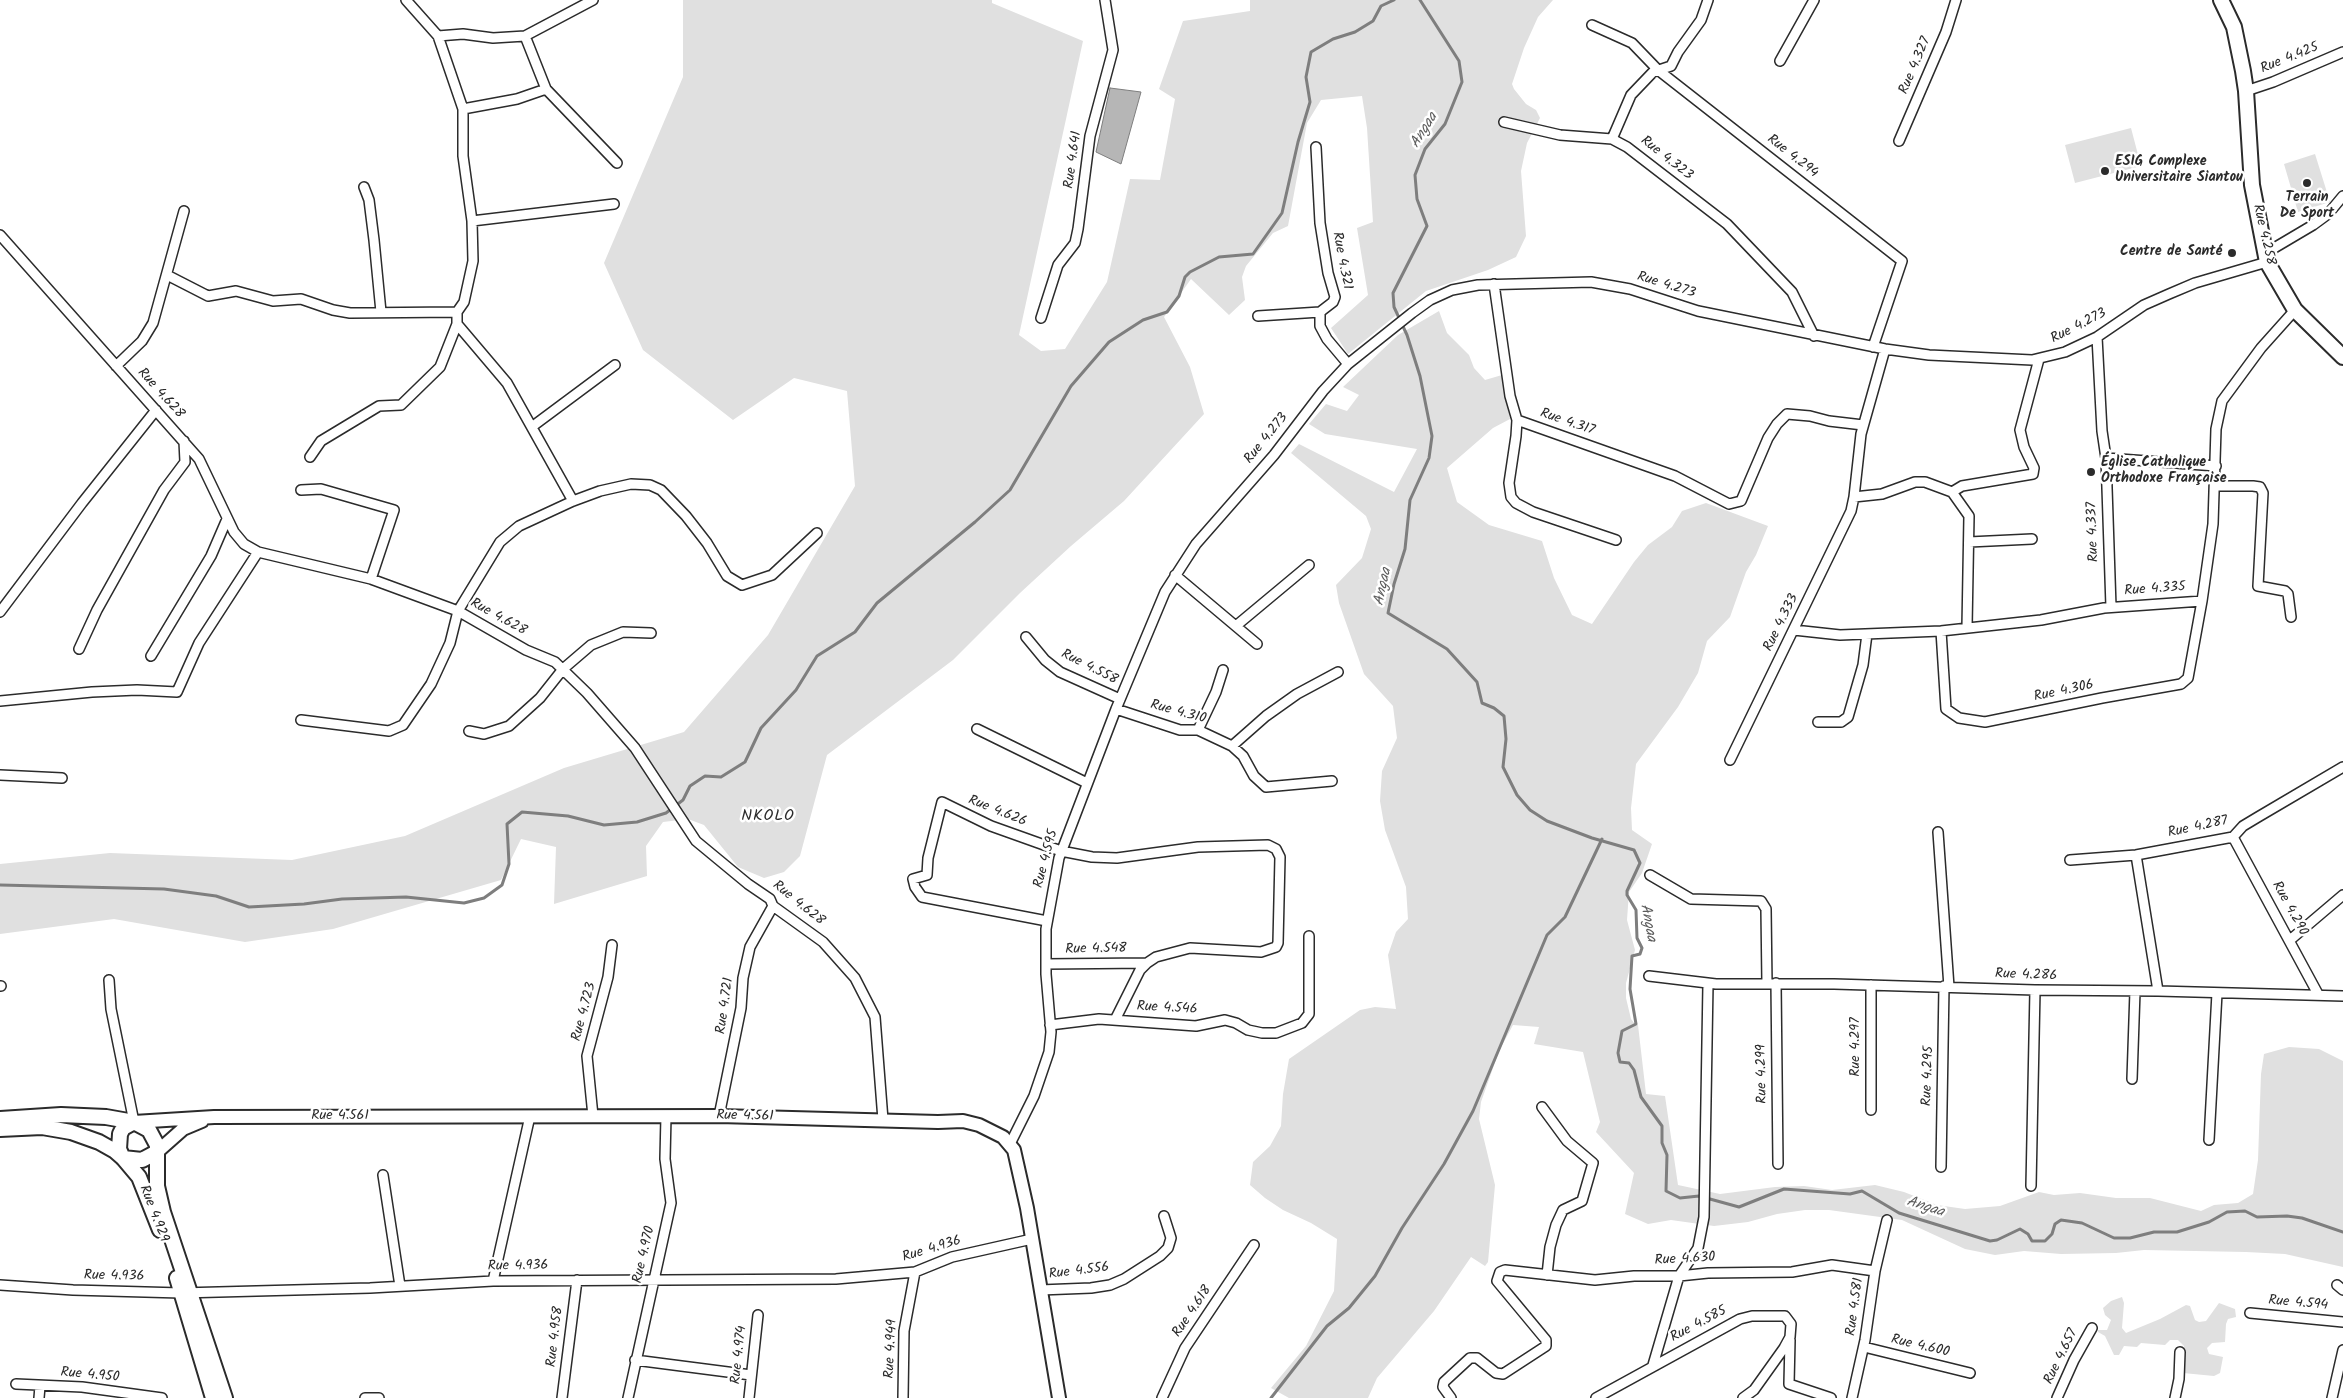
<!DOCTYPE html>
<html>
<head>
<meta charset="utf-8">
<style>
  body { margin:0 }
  canvas { display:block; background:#fff }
</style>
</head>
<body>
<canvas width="2343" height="1398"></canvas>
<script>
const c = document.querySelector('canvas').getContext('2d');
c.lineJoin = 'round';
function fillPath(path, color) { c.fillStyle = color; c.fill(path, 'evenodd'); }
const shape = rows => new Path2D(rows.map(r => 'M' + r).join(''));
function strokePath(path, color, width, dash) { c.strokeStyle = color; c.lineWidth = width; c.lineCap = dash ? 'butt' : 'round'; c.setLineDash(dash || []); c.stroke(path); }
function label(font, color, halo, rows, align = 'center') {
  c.font = font + ' Kalam,sans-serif'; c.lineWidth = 5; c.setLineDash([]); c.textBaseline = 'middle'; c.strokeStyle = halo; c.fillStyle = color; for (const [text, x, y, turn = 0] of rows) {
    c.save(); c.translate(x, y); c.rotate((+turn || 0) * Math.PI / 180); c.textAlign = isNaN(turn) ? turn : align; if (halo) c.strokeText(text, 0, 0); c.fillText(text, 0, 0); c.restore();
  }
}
fillPath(shape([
  [683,0,992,0,992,3,1083,41,1019,335,1041,351,1065,349,1107,282,1130,179,1160,180,1175,99,1159,89,1183,21,1250,11,1250,0,1553,0,1538,17,1524,48,1512,84,1514,89,1526,104,1536,110,1540,118,1527,143,1521,171,1526,236,1516,257,1488,270,1426,291,1348,354,1331,328,1368,295,1357,228,1373,222,1367,128,1362,96,1321,100,1307,123,1288,226,1273,233,1246,266,1242,277,1245,300,1229,315,1191,279,1164,317,1190,367,1204,414,1124,501,1071,546,1020,593,953,660,827,755,800,856,784,872,764,878,738,867,704,825,688,819,663,822,646,846,647,876,554,904,556,847,521,839,501,880,333,929,245,942,114,919,0,934,0,864,110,853,292,860,405,836,564,768,684,732,768,635,855,486,847,391,794,378,733,420,643,350,604,263,683,77],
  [2131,128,2141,166,2075,183,2065,145],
  [2315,154,2330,202,2298,212,2284,164],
  [1439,311,1447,333,1469,355,1474,368,1485,380,1502,375,1510,419,1493,428,1447,468,1457,502,1489,525,1542,541,1554,578,1572,615,1592,624,1634,562,1648,545,1672,527,1682,511,1706,503,1768,526,1756,555,1746,572,1730,617,1707,641,1698,673,1678,707,1636,764,1631,808,1632,830,1652,844,1642,873,1629,892,1627,920,1635,950,1626,983,1626,998,1631,1019,1635,1024,1638,1025,1646,1094,1665,1096,1678,1185,1720,1194,1775,1187,1804,1186,1832,1190,1875,1185,1904,1192,1937,1205,1965,1209,2000,1206,2039,1192,2054,1195,2080,1193,2116,1198,2150,1198,2201,1211,2214,1205,2238,1203,2253,1194,2258,1160,2261,1074,2264,1054,2289,1047,2319,1049,2343,1061,2343,1267,2285,1254,2246,1252,2144,1250,2116,1253,2061,1254,2024,1251,1995,1255,1965,1249,1902,1220,1829,1210,1805,1210,1777,1214,1748,1222,1714,1226,1671,1220,1648,1224,1625,1214,1634,1173,1596,1132,1600,1122,1583,1052,1534,1044,1539,1027,1513,1025,1499,1051,1481,1102,1479,1119,1495,1185,1488,1262,1485,1266,1471,1257,1434,1311,1377,1378,1368,1398,1289,1398,1271,1388,1306,1346,1334,1291,1337,1239,1311,1223,1283,1210,1265,1198,1250,1185,1253,1162,1270,1146,1281,1126,1283,1094,1289,1059,1360,1010,1375,1007,1396,1009,1388,955,1396,932,1408,919,1406,887,1385,830,1380,801,1382,771,1397,738,1393,706,1364,674,1339,603,1336,585,1362,558,1371,529,1366,516,1291,453,1299,444,1394,492,1417,449,1325,434,1309,424,1326,404,1347,411,1359,395,1343,387,1398,335],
  [2122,1297,2124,1303,2122,1328,2126,1333,2160,1319,2186,1305,2190,1306,2195,1320,2199,1322,2206,1321,2219,1303,2235,1309,2236,1317,2228,1319,2226,1324,2225,1342,2212,1343,2207,1348,2209,1354,2223,1357,2220,1373,2214,1376,2183,1373,2181,1369,2184,1346,2178,1340,2170,1340,2165,1345,2141,1343,2137,1347,2124,1346,2119,1355,2114,1355,2105,1336,2098,1332,2098,1330,2107,1330,2111,1320,2105,1315,2103,1308,2111,1301]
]), '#e0e0e0');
const water = shape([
  [1110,88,1141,92,1121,164,1096,152,1110,88]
]);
fillPath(water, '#b6b6b6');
strokePath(water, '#7e7e7e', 1);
strokePath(shape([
  [1420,0,1459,61,1462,82,1445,124,1425,149,1415,175,1417,199,1427,226,1393,293,1394,307,1407,335,1420,376,1432,436,1429,458,1410,500,1405,549,1394,584,1388,613,1447,649,1477,682,1482,703,1494,708,1504,716,1506,739,1503,767,1517,795,1530,810,1547,821,1592,838,1634,850,1640,863,1627,891,1627,895,1636,910,1637,938,1642,948,1640,954,1632,956,1630,989,1636,1024,1622,1031,1618,1053,1620,1062,1629,1063,1634,1070,1641,1097,1662,1126,1662,1143,1667,1155,1666,1191,1680,1198,1699,1196,1739,1207,1784,1189,1850,1194,1862,1191,1899,1213,1990,1241,1997,1240,2020,1229,2028,1234,2032,1241,2045,1241,2052,1234,2055,1224,2061,1220,2082,1223,2114,1238,2130,1238,2154,1232,2177,1232,2209,1222,2227,1212,2245,1211,2257,1217,2287,1216,2302,1218,2343,1232],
  [0,885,164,889,216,896,249,907,304,904,342,899,406,897,464,903,484,898,502,885,509,864,507,824,522,812,568,816,604,825,637,822,666,813,683,800,690,786,705,776,721,777,745,762,761,728,796,690,817,656,855,632,877,603,975,522,1010,490,1071,386,1109,342,1143,320,1167,312,1179,296,1185,277,1190,272,1219,257,1253,254,1282,213,1298,142,1310,102,1306,77,1311,52,1333,39,1355,32,1373,21,1381,6,1394,0],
  [1271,1398,1327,1326,1349,1308,1375,1276,1402,1228,1444,1164,1473,1111,1547,935,1565,917,1602,839]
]), '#7e7e7e', 3);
const minor = shape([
  [406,0,438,36,463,109,463,156,472,221,473,261,464,302,457,312,457,324,507,383,573,501],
  [593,0,525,36,546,89,617,163],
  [1708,0,1701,20,1678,52,1671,66,1653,72,1631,95,1612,139,1627,147,1727,224,1792,292,1814,336],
  [1592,25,1632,43,1658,70,1902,261,1873,347],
  [438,36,463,34,493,38,525,36],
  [1780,61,1814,0],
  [2246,91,2273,82,2343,52],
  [463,109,517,99,546,89],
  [1504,122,1560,135,1612,139],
  [1899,141,1946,32,1956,0],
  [1316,147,1320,223,1328,273,1335,297,1333,302,1320,312,1320,326,1327,339,1348,364],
  [364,187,369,200,374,240,381,312],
  [472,221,614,204],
  [0,235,199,459,234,532,244,544,258,552,371,579,458,611,526,650,555,662,587,693,635,748,696,841,748,884,770,899,773,906,823,942,855,978,875,1017,883,1120],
  [2264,254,2313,225,2328,214,2343,196],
  [167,275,208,296,236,291,273,301,301,299,333,310,350,313,457,312],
  [1494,284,1510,396,1517,420,1675,476,1729,504,1741,501,1768,438,1777,424,1787,414,1810,416,1829,421,1863,425],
  [1258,316,1320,312],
  [1041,318,1058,265,1075,243,1078,229,1090,136,1113,50,1105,0],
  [2097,337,2102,431,2106,458,2111,607],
  [1885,349,1861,434,1854,497,1882,494,1915,482,1925,482,1952,492,1962,486,2033,474,2034,468,2024,447,2020,430,2039,359],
  [116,366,142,341,153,323,184,211],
  [1517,420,1516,436,1509,483,1511,497,1516,503,1533,512,1616,540],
  [533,426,615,365],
  [310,457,321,441,379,406,401,405,440,367,457,324],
  [2106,458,2216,466],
  [2215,486,2253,486,2260,487,2263,493,2258,586,2285,591,2288,594,2291,617],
  [301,490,321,489,394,510,371,579],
  [1952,492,1969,516,1967,627],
  [1969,542,2032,539],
  [1175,575,1257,644],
  [0,612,82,503,156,410],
  [1237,625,1309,565],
  [1794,630,1840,635,1941,631,2041,620,2104,608,2202,601,2213,524,2216,429,2222,401,2261,348,2295,310],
  [1941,631,1946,709,1959,718,1985,722,2102,698,2181,684,2188,678,2202,601],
  [1026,637,1045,660,1060,672,1120,699],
  [79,649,97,610,164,490,185,462,184,441],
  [151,656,211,556,227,519],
  [0,701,92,692,137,690,177,692,199,643,258,552],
  [1116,709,1180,730,1198,730,1232,746,1243,756,1254,776,1266,787,1332,781],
  [301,720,389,731,403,725,431,684,450,643,458,611,500,542,519,526,573,501,600,491,631,484,650,485,661,490,686,516,707,543,727,576,742,585,772,575,817,533],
  [1818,722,1841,722,1848,717,1863,665,1867,634],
  [977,729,1087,783],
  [1198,730,1216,692,1223,670],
  [469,731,484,734,509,726,540,698,563,669,591,645,623,632,651,633],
  [1232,746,1266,716,1297,694,1338,672],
  [1730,760,1851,511,1854,497],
  [0,775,62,778],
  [1938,832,1949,987],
  [2233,837,2318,994],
  [2136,855,2158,991],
  [2070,860,2136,855,2233,837,2243,826,2258,817,2343,767],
  [1650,875,1691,899,1761,901,1766,909,1767,984],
  [1047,921,922,897,915,887,913,879,927,875,928,858,942,802,991,826,1061,851,1092,857,1117,858,1198,847,1268,845,1276,849,1280,857,1278,943,1276,947,1261,952,1190,948,1156,957,1147,963,1140,970,1115,1020],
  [2290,940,2343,895],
  [1046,964,1147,963],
  [1649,976,1716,984,1834,984,2035,990,2158,991,2343,996],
  [109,980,111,1009,134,1122],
  [1776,983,1778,1164],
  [1871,985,1871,1110],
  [0,986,1,986],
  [1050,1025,1099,1019,1196,1026,1225,1020,1236,1023,1248,1030,1262,1033,1276,1033,1302,1023,1309,1014,1309,936],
  [2132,1079,2135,991],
  [1542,1107,1567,1141,1593,1163,1582,1201,1563,1210,1556,1225,1550,1247,1547,1275],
  [593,1116,587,1056,608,977,612,945],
  [719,1116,741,1008,743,978,750,947,773,906],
  [2209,1140,2217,993],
  [1010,1144,1034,1096,1049,1052,1051,1032,1046,974,1046,929,1059,858,1116,709,1165,592,1196,544,1274,455,1323,391,1348,364,1412,313,1430,300,1452,290,1478,285,1591,282,1630,289,1698,311,1885,349,1929,355,2032,360,2065,352,2097,337,2144,305,2169,294,2195,283,2267,262],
  [1941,1167,1944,986],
  [383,1175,400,1286],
  [2031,1186,2035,990],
  [493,1281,530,1116],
  [0,1285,73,1290,181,1293,370,1288,493,1281,836,1279,915,1272,952,1257,1032,1239],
  [2337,1285,2343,1290],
  [1040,1290,1091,1288,1110,1285,1124,1279,1160,1256,1168,1248,1171,1238,1164,1216],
  [2250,1313,2343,1322],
  [1790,1340,1789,1384,1831,1398],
  [1864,1347,1970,1373],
  [635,1360,751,1375],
  [1653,1365,1679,1276,1698,1248,1704,1217,1708,984],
  [16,1384,82,1387,162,1398],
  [39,1398,40,1386],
  [365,1398,379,1398],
  [562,1398,577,1280],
  [628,1398,671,1203,665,1159,666,1116],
  [749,1398,758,1315],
  [903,1398,904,1331,915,1272],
  [1162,1398,1185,1348,1254,1245],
  [1451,1398,1443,1387,1444,1382,1470,1358,1477,1358,1496,1373,1503,1374,1546,1346,1546,1340,1497,1281,1500,1272,1505,1270,1595,1280,1634,1276,1679,1276,1708,1273,1792,1272,1832,1265,1875,1271],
  [1596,1398,1740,1319,1752,1316,1785,1316,1791,1324,1790,1337,1784,1348,1754,1390,1743,1398],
  [1852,1398,1865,1340,1875,1271,1887,1220],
  [2057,1398,2074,1360,2092,1328],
  [2175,1398,2179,1379,2180,1352],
  [2332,1398,2343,1350]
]);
const secondary = shape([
  [134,1122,214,1117,719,1116,938,1122,963,1121,979,1125,1003,1137,1014,1150,1027,1208,1059,1398],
  [157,1152,183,1129,202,1121]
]);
const primary = shape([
  [0,1119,61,1115,106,1117,134,1122,149,1130,157,1145,157,1186,163,1212,225,1398],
  [134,1122,123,1128,120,1134,119,1149,123,1158,142,1160,157,1152],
  [0,1129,42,1127,71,1132,99,1142,115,1151,123,1158,139,1177,160,1230],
  [177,1278,213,1398]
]);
const trunk = shape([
  [2221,0,2234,27,2243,71,2246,91,2252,185,2267,262,2295,310,2343,357]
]);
strokePath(minor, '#2b2b2b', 12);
strokePath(secondary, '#2b2b2b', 16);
strokePath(primary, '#2b2b2b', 18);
strokePath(trunk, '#2b2b2b', 18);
strokePath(minor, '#fff', 9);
strokePath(secondary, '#fff', 12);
strokePath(primary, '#fff', 14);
strokePath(trunk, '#fff', 14);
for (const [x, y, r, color] of [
  [2105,171,5,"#2b2b2b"],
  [2307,183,5,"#2b2b2b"],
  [2232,253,5,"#2b2b2b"],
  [2091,472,5,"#2b2b2b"]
]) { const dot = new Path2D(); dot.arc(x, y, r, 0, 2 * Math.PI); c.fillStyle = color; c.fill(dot); strokePath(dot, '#fff', 2); }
label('14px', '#2b2b2b', '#fff', [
  ["Rue 4.425",2290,59,-22],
  ["Rue 4.327",1916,66,-67],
  ["Rue 4.294",1792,157,38],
  ["Rue 4.323",1666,159,38],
  ["Rue 4.641",1074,160,-82],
  ["Rue 4.258",2263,235,77],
  ["Rue 4.321",1341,261,79],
  ["Rue 4.273",1666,286,17],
  ["Rue 4.273",2079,327,-27],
  ["Rue 4.628",160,394,48],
  ["Rue 4.317",1567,423,19],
  ["Rue 4.273",1267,439,-51],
  ["Rue 4.337",2094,532,-92],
  ["Rue 4.335",2155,590,-4],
  ["Rue 4.628",498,618,29],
  ["Rue 4.333",1782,623,-64],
  ["Rue 4.558",1089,668,27],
  ["Rue 4.306",2064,692,-12],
  ["Rue 4.310",1178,713,15],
  ["Rue 4.626",997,812,22],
  ["Rue 4.287",2198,828,-12],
  ["Rue 4.595",1047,859,-75],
  ["Rue 4.628",798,904,39],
  ["Rue 4.290",2289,909,61],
  ["Rue 4.548",1096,950,-1],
  ["Rue 4.286",2026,976,2],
  ["Rue 4.721",726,1006,-82],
  ["Rue 4.546",1167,1009,3],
  ["Rue 4.723",585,1012,-75],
  ["Rue 4.297",1857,1047,-90],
  ["Rue 4.299",1763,1074,-91],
  ["Rue 4.295",1929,1076,-88],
  ["Rue 4.561",340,1117],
  ["Rue 4.561",745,1117,1],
  ["Rue 4.929",153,1214,69],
  ["Rue 4.936",932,1250,-17],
  ["Rue 4.970",645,1255,-77],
  ["Rue 4.630",1685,1260,-3],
  ["Rue 4.936",518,1267,-1],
  ["Rue 4.556",1079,1272,-7],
  ["Rue 4.936",114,1277,1],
  ["Rue 4.594",2298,1304,5],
  ["Rue 4.581",1856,1307,-82],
  ["Rue 4.618",1193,1312,-56],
  ["Rue 4.585",1699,1325,-28],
  ["Rue 4.958",556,1337,-83],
  ["Rue 4.600",1920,1347,13],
  ["Rue 4.949",892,1349,-87],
  ["Rue 4.974",740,1355,-84],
  ["Rue 4.657",2062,1357,-64],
  ["Rue 4.950",90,1376,5]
]);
label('bold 14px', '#2b2b2b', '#fff', [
  ["ESIG Complexe",2115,163],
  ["Universitaire Siantou",2115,179],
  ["Terrain",2307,199,"center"],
  ["De Sport",2307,215,"center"],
  ["Centre de Santé",2222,253,"right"],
  ["Église Catholique",2101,464],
  ["Orthodoxe Française",2101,480]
], 'left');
label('italic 15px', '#5c5c5c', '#fff', [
  ["Angaa",1425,131,-58],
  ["Angaa",1384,587,-78],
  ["Angaa",1647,923,79],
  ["Angaa",1925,1208,18]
]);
c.letterSpacing = '1px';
label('16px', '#2b2b2b', '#fff', [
  ["NKOLO",768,817]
]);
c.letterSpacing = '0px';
</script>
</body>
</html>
